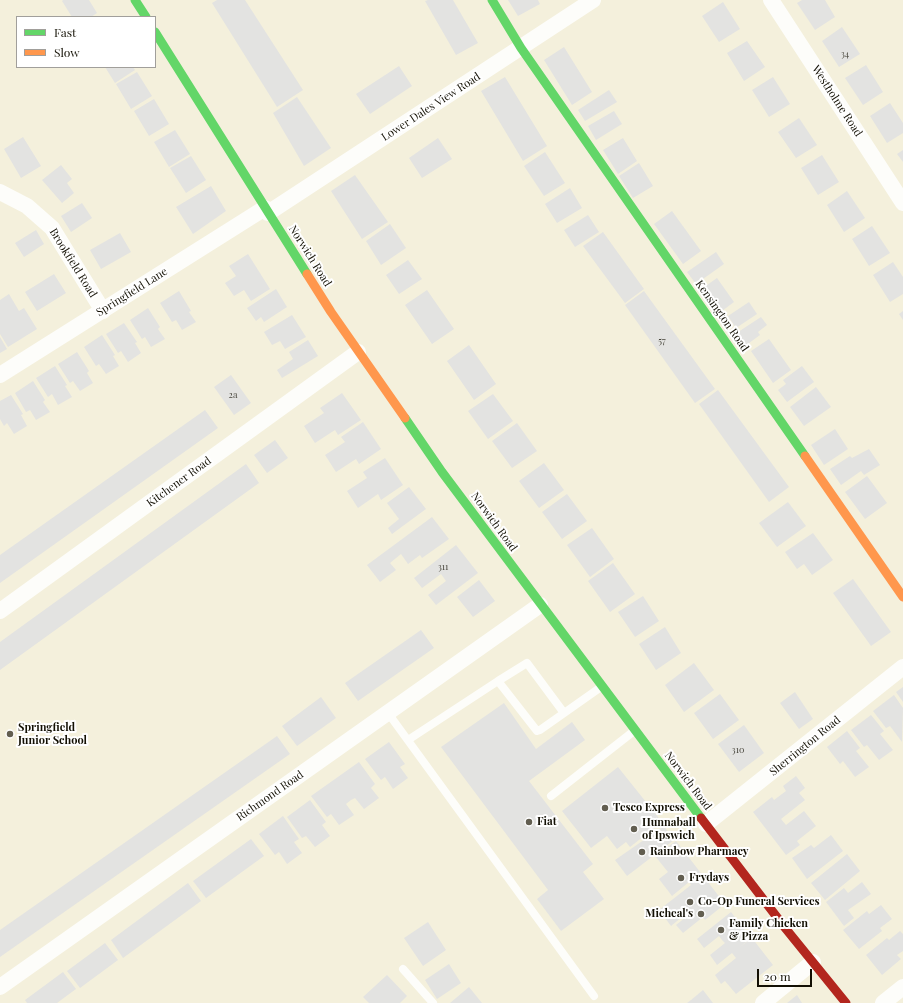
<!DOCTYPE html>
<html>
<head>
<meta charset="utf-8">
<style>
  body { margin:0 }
  #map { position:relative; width:903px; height:1003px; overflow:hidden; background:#f4f0dc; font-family:"Playfair Display",serif }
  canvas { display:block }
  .legend { position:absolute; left:16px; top:16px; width:140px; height:52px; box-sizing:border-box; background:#fff; border:1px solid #a19f9b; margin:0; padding:5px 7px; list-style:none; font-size:12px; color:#131004 }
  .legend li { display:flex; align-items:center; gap:8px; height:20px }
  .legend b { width:20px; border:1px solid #a19f9b }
  .scale { position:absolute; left:757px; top:969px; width:55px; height:18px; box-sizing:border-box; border:2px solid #131004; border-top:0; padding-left:5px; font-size:12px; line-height:14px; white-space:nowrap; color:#131004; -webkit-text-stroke:3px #fff; paint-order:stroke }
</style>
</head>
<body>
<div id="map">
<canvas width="903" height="1003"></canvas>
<ul class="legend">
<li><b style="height:5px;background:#63d668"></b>Fast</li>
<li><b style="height:5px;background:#ff974d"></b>Slow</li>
</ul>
<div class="scale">20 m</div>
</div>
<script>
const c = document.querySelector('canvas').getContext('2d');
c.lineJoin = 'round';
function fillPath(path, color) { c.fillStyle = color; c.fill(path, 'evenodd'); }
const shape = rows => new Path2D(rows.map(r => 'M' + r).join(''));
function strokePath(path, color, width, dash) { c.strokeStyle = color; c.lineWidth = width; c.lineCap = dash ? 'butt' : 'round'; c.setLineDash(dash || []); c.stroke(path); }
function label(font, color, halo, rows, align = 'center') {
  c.font = font + ' "Playfair Display",serif'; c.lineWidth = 4; c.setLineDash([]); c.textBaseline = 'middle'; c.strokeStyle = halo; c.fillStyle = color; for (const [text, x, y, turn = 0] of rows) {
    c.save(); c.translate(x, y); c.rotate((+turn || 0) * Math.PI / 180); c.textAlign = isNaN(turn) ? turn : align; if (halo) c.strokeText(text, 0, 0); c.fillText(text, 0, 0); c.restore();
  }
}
fillPath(shape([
  [63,0,89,0,97,13,91,17,72,17,62,1],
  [217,0,245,0,303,90,277,107,212,3],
  [428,0,453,0,478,43,456,55,425,1],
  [508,0,538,0,540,4,518,16],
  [802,0,825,0,835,17,815,30,797,3],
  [723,2,740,29,719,42,702,16],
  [842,27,860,54,839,67,822,41],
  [747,41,765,67,744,81,727,53],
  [564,47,592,92,572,105,544,60],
  [866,65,883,92,863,105,845,78],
  [399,66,412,86,370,114,356,94],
  [105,67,133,67,135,70,115,83],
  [137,72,152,96,131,109,116,84],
  [505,77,547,146,523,161,481,91],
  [773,77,790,104,769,117,752,90],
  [609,90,617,102,585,121,578,110],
  [297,97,331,148,304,166,273,113],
  [154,99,169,124,149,136,134,111],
  [890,103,903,123,903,133,887,143,870,116],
  [614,111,622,124,596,140,588,126],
  [799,118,817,145,796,158,778,132],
  [175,130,190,154,169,167,154,142],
  [23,137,41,166,21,178,4,149],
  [438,138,452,159,422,178,409,158],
  [623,138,637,161,618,174,603,150],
  [903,150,903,162,897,154],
  [545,152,565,183,544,196,524,166],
  [822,155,839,182,818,195,801,168],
  [191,156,206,180,186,193,170,168],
  [639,163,653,186,633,198,619,176],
  [61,165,72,179,67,183,74,193,62,203,42,180],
  [355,175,388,222,362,239,331,191],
  [211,186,226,211,193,234,176,207],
  [570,188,582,208,557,223,545,204],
  [847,191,865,218,844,232,827,205],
  [82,203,92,218,71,232,61,216],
  [672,211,701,251,683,264,654,224],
  [588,215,599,232,575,247,564,230],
  [390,224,406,248,381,265,366,241],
  [872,226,890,253,869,266,852,239],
  [36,230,44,244,24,257,15,243],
  [603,232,644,289,625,303,583,246],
  [120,233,131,252,101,269,90,250],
  [716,252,724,264,696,284,687,272],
  [248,254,270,289,251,301,244,290,234,296,225,283,236,276,229,266],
  [408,260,422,279,399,294,386,275],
  [893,262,903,277,903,294,890,302,873,275],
  [54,274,66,293,37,311,25,292],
  [717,278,734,302,718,314,700,290],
  [276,289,287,307,264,322,261,317,256,321,247,308],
  [427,290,454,329,432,344,405,305],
  [179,291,191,311,189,312,196,322,182,330,176,320,172,322,160,303],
  [644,291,715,389,695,403,625,305],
  [9,294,19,311,24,308,37,329,8,347,0,334,0,300],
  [749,302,757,314,736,328,728,316],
  [148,308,160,327,158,329,165,339,151,347,145,337,142,339,130,320],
  [903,311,903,320,899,314],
  [292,315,306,337,285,349,280,341,272,345,264,332],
  [761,317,767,325,758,332,760,335,741,349,732,336],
  [124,323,137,342,135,343,141,353,128,362,121,351,118,353,106,334],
  [102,335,115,355,113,356,119,366,106,374,99,364,96,366,84,347],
  [0,337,7,349,0,353],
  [769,339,791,370,773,383,751,351],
  [308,340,318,356,282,378,277,370,293,359,289,352],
  [469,345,496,384,474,400,447,361],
  [77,352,89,371,87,373,93,383,80,391,73,381,70,383,58,364],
  [55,366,67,385,65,386,72,397,58,405,52,394,48,397,36,378],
  [802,366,814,382,787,402,778,390,786,384,783,380],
  [231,375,251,403,234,415,214,387],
  [33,381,45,400,43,402,50,412,36,420,30,410,26,412,15,393],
  [816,387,831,407,804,426,790,407],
  [718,390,789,487,769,502,699,404],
  [342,393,361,420,338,435,335,430,315,443,304,426,324,413,320,408],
  [493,394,513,421,488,439,468,411],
  [11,395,23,414,21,415,27,426,14,434,7,423,4,426,0,419,0,401],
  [205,410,218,428,0,583,0,555],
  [363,422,381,449,359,464,356,459,336,472,325,455,345,442,341,437],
  [517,423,537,451,512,468,492,441],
  [835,429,848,449,824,465,811,445],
  [275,440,288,458,267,473,254,455],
  [869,449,880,465,864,475,861,471,841,485,830,469,850,456,852,458],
  [385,458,403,485,381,500,378,494,358,508,347,491,367,478,363,472],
  [544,463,564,490,539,508,519,481],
  [246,464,259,483,0,670,0,642],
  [867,476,887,503,865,519,845,492],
  [409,487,426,509,392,534,388,528,399,519,387,503],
  [567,494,587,521,562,539,542,512],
  [788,502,806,526,777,547,759,523],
  [432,517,449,539,422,558,420,555,408,564,401,554,390,563,396,570,380,582,367,565],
  [592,528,614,559,590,577,567,545],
  [813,533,833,560,812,575,804,564,797,569,785,552],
  [456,545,478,573,436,605,428,595,446,581,441,574,422,588,414,578],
  [613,563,635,594,610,612,588,581],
  [853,579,891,632,871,646,833,593],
  [479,580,495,601,473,617,457,597],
  [643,596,659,621,635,637,618,612],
  [665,627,681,653,656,670,639,644],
  [421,630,434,648,358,701,345,683],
  [694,663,714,690,684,712,665,685],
  [903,687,903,702,896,692],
  [795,692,813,719,799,729,780,703],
  [720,694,739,720,713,739,694,713],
  [894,695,903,708,902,742,890,726,886,728,873,711],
  [321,697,336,718,297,746,282,726],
  [504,703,536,749,572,722,585,740,529,781,593,864,583,872,604,899,561,931,537,899,548,890,441,747],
  [871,715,884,731,880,734,893,750,879,760,867,745,864,747,851,730],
  [744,725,764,753,739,772,718,744],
  [847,731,860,748,856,751,869,767,855,777,843,761,840,764,827,747],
  [277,736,290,754,0,957,0,930],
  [389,742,405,764,400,767,408,778,393,789,385,777,381,780,365,759],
  [359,762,375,784,371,788,379,798,364,809,355,798,351,800,346,804,354,815,339,825,331,814,327,817,311,796],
  [618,767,662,822,630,847,626,842,617,849,607,836,591,848,562,811],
  [796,776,805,788,799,793,805,800,781,819,786,825,804,811,816,826,797,841,800,845,786,855,753,812,772,797,774,800,786,791,783,786],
  [310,800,326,822,322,825,330,836,315,847,306,836,302,838,287,817],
  [283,816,299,839,294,842,302,853,287,864,279,852,275,855,259,834],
  [664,826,674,840,627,876,615,860],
  [831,835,843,851,807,879,792,858,811,845,814,848],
  [251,839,264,856,206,898,193,881],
  [676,841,725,904,705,920,703,917,683,933,676,925,696,909,689,914,688,912,671,926,659,910,691,885,689,882,672,896,659,879,668,872,655,856],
  [847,854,860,871,825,900,811,883],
  [862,882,871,894,848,910,854,918,844,926,826,902,844,888,848,893],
  [188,883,201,901,123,958,111,940],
  [881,905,892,919,880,928,882,931,859,949,843,930,867,911,869,914],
  [731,912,751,938,740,947,752,938,773,965,736,994,725,981,721,984,715,975,736,958,732,953,717,965,710,955,725,943,722,940,719,936,704,948,697,939],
  [428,922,446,950,423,966,404,938],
  [900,931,903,934,903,951,897,955,901,959,882,975,866,955,887,938,889,940],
  [105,943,118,960,80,988,67,971],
  [449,964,461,983,437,999,425,980],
  [63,972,76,989,57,1003,27,1003,25,1000],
  [387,975,407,996,400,1003,369,1003,363,997],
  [469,987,482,1003,450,1003],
  [703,990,713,1003,687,1003,691,1000],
  [797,995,802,1003,787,1003]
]), '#e3e3e1');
strokePath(shape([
  [498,681,527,663,564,713],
  [388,713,594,996],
  [408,740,498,681,537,731,540,730,601,687],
  [551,796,634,731],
  [403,969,433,1003]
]), '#fdfdfa', 8);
strokePath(shape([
  [771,0,903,203],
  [0,192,27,206,52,228,103,311],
  [268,213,593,0],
  [0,375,265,208],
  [0,611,358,352],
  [706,824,903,667],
  [0,987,540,605],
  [763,1003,813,962],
  [883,1003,903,987]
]), '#fdfdfa', 16);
strokePath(shape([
  [135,0,146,17],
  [492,0,521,48,805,456],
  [155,32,307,274],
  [405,418,442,472,701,818]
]), '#63d668', 9);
strokePath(shape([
  [307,274,331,312,405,418],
  [805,456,903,597]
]), '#ff974d', 9);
strokePath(shape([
  [701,818,786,929,846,1003]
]), '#b3261e', 9);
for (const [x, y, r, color] of [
  [10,734,4,"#625e50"],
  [605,808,4,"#625e50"],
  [529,822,4,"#625e50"],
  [634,829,4,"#625e50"],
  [642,852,4,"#625e50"],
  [681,878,4,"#625e50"],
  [690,902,4,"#625e50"],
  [701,914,4,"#625e50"],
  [721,930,4,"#625e50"]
]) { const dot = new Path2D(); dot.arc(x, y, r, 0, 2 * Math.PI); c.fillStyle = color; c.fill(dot); strokePath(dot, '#fff', 1.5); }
label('9px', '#47453b', null, [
  ["34",845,54],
  ["57",662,341],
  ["2a",233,395],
  ["311",443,567],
  ["310",738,750]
]);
label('11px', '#131004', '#fff', [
  ["Westholme Road",837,101,57],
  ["Lower Dales View Road",431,107,-33],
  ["Norwich Road",310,256,58],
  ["Brookfield Road",73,263,58],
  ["Springfield Lane",132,292,-32],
  ["Kensington Road",722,316,55],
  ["Kitchener Road",179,482,-36],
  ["Norwich Road",494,522,54],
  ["Sherrington Road",805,746,-39],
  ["Norwich Road",688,781,53],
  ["Richmond Road",270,796,-35]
]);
label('bold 11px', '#131004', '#fff', [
  ["Springfield",18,728],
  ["Junior School",18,741],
  ["Tesco Express",613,808],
  ["Fiat",537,822],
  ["Hunnaball",642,823],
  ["of Ipswich",642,836],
  ["Rainbow Pharmacy",650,852],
  ["Frydays",689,878],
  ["Co-Op Funeral Services",698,902],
  ["Micheal's",693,914,"right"],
  ["Family Chicken",729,924],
  ["& Pizza",729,937]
], 'left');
</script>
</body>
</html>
